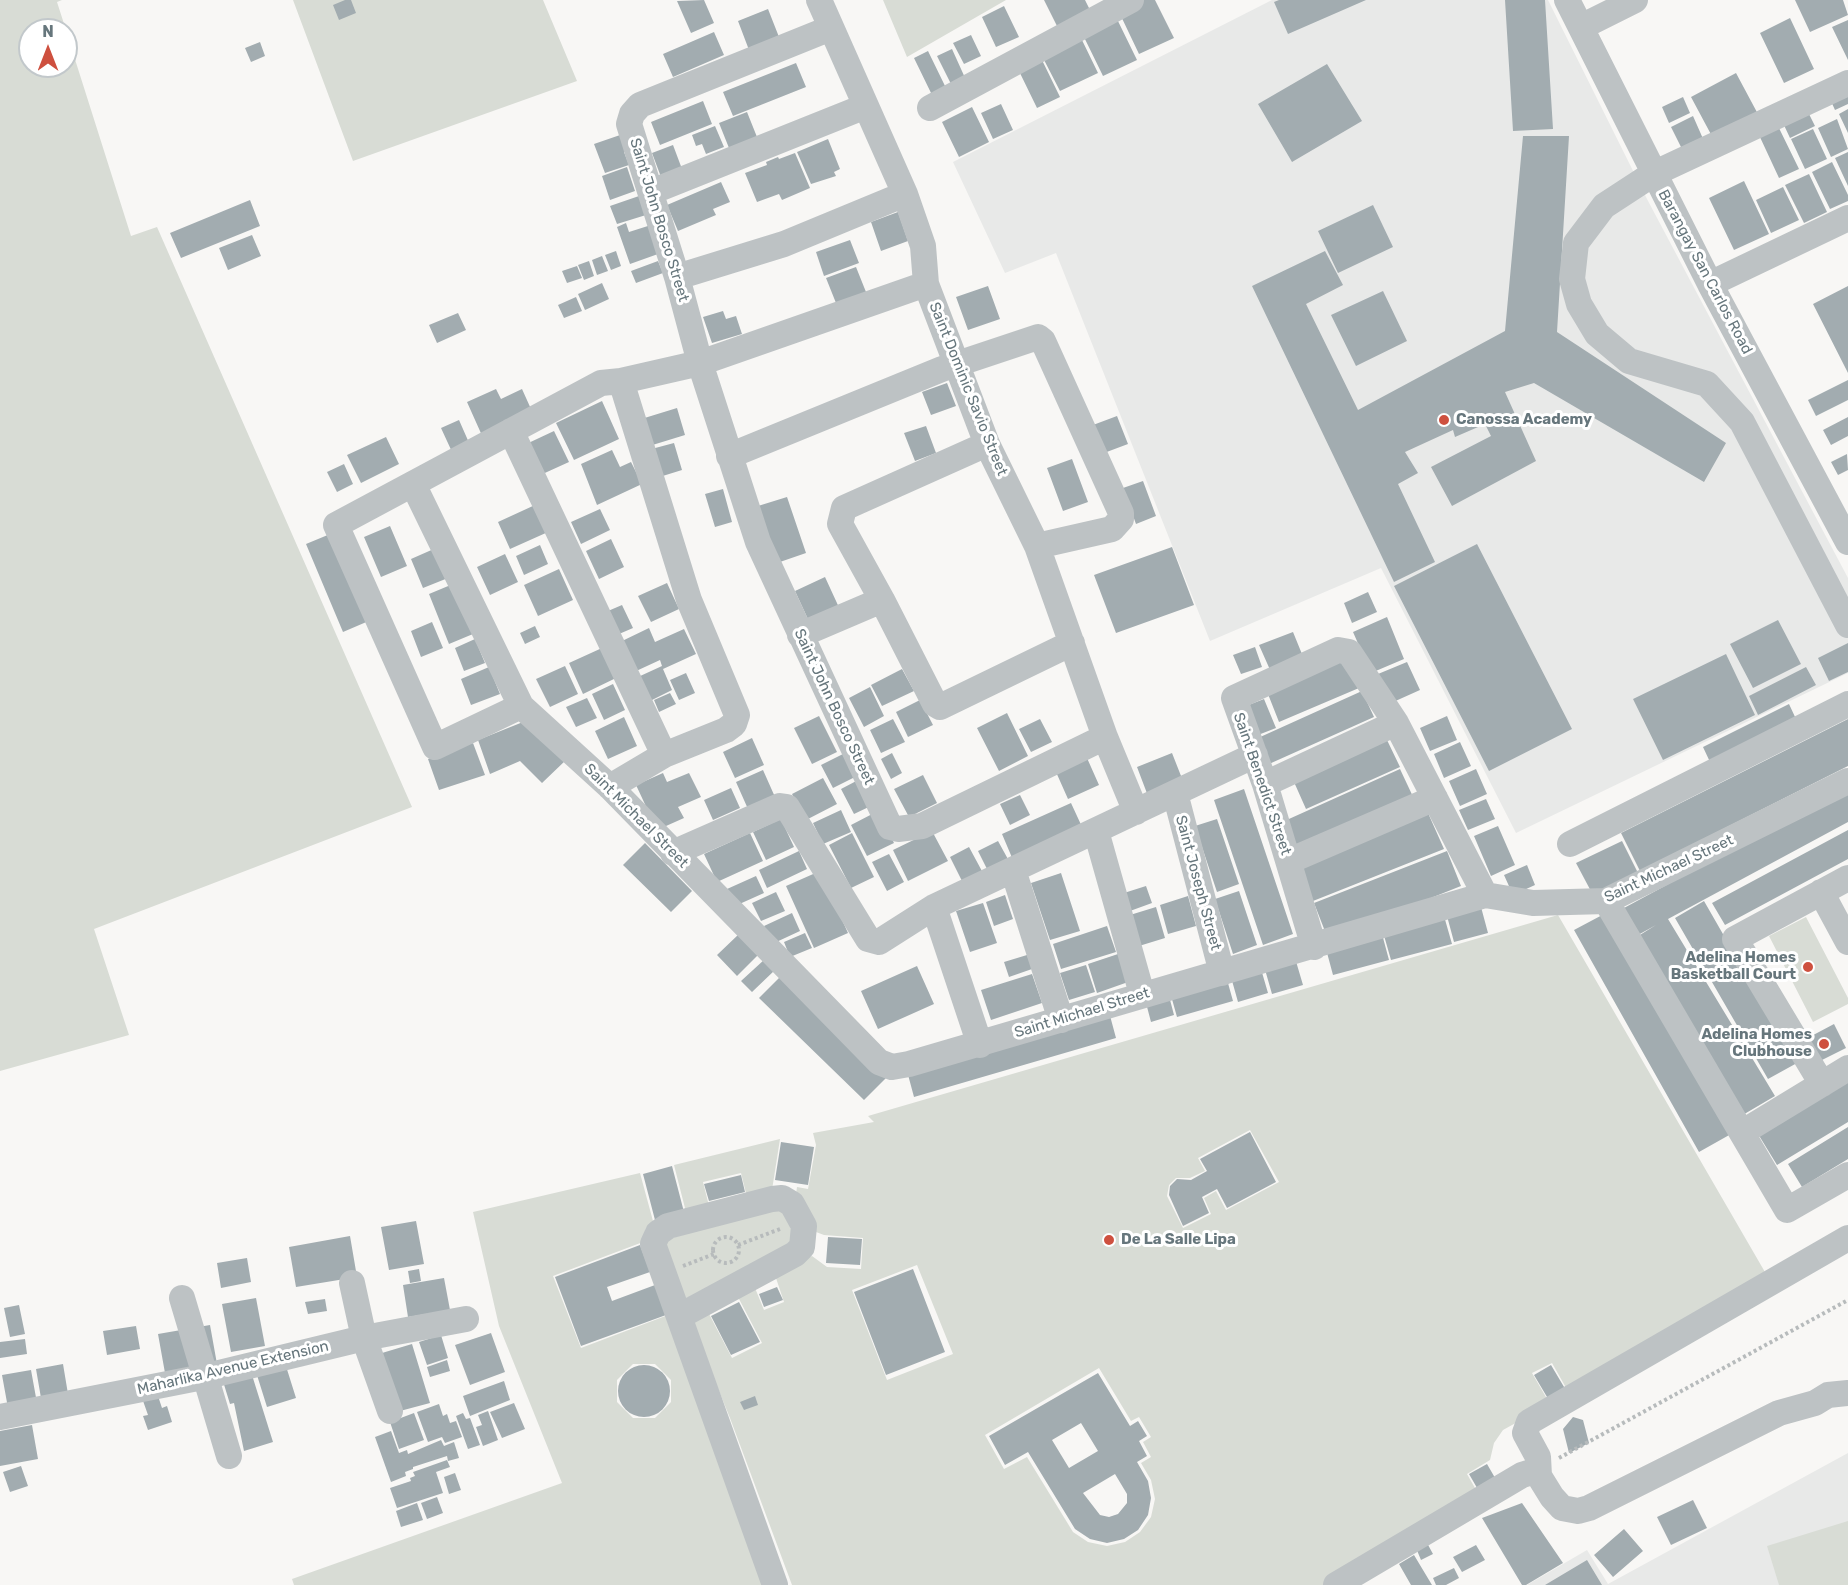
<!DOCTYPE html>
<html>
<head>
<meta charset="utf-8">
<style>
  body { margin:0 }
  #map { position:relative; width:1848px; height:1585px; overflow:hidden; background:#f8f7f5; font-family:Rubik,sans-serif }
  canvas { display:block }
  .north { position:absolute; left:18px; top:18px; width:60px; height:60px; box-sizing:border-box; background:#fff; border:2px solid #c2c8cb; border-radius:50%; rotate:0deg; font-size:16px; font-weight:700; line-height:24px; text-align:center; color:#66767c }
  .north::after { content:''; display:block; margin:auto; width:21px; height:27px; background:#ce503f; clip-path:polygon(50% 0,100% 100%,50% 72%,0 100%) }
</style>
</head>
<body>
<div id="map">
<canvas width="1848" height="1585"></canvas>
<div class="north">N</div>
</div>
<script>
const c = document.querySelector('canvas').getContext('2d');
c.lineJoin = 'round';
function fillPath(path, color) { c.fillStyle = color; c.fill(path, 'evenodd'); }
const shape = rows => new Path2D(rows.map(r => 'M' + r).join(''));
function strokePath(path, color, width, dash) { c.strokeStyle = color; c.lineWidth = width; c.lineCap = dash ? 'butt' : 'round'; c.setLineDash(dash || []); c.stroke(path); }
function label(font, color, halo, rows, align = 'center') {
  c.font = font + ' Rubik,sans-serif'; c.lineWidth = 6; c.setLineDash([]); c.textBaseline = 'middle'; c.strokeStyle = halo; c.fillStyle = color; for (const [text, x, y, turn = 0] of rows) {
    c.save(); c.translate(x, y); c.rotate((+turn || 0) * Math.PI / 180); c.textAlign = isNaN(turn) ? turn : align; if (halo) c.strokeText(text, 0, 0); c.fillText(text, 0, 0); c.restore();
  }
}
fillPath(shape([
  [1272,0,1548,0,1647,199,1848,578,1848,673,1516,833,1381,568,1210,641,1056,253,1005,273,953,162],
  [1848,1453,1848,1585,1527,1585,1587,1550,1608,1584]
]), '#e8e9e8');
fillPath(shape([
  [0,0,62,0,57,2,66,30,30,30,30,66,66,66,66,31,131,236,157,227,412,807,94,929,129,1035,0,1071],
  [293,0,543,0,577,81,353,161],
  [883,0,1006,0,907,57],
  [1558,915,1769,1279,1569,1393,1552,1363,1532,1373,1550,1404,1503,1430,1494,1443,1490,1460,1467,1474,1479,1495,1324,1585,792,1585,730,1418,693,1327,694,1319,708,1312,732,1358,762,1343,738,1297,755,1288,764,1310,784,1302,775,1275,812,1256,827,1267,861,1269,863,1238,824,1235,816,1232,796,1194,797,1187,808,1189,816,1145,813,1133,874,1122,868,1116],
  [1250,1130,1279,1182,1226,1210,1216,1191,1204,1198,1211,1214,1183,1228,1167,1196,1169,1185,1176,1178,1190,1178,1205,1171,1198,1158],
  [917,1265,953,1354,887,1380,852,1290],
  [1099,1368,1131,1421,1139,1417,1151,1437,1143,1442,1151,1457,1141,1463,1151,1480,1155,1499,1151,1517,1140,1532,1125,1542,1107,1546,1088,1542,1073,1532,1027,1457,1004,1469,985,1435],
  [1806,917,1848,998,1848,1004,1813,1022,1769,936],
  [780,1139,772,1190,747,1197,741,1173,703,1182,709,1206,686,1212,674,1165],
  [640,1173,653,1221,646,1228,643,1242,553,1276,581,1348,668,1315,765,1585,294,1585,292,1579,562,1483,499,1326,473,1212],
  [633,1364,655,1364,671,1380,671,1402,655,1418,633,1418,617,1402,617,1380],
  [782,1207,796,1241,683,1300,661,1241],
  [1848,1521,1848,1585,1779,1585,1767,1546]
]), '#d8dcd5');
fillPath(shape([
  [345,0,351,0,356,13,339,20,333,5],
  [704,0,714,23,691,33,677,1],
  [1044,0,1085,0,1090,10,1057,26],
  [1144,0,1155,0,1174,38,1139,54,1119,12],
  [1279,0,1366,0,1288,34,1274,2],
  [1505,0,1545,0,1553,129,1513,131],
  [1795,0,1843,0,1848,15,1810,32],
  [1004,6,1019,37,996,47,982,17],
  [768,9,779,37,749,50,738,21],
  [1116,17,1137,60,1103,76,1082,33],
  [1790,18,1814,69,1784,83,1760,33],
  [1848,20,1848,60,1832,27],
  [714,32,724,55,673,77,663,54],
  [971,35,981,56,964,64,953,43],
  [1081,38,1098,73,1060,91,1042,56],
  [260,42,265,56,251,62,245,48],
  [952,49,966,80,952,86,937,56],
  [928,51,946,88,932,95,914,58],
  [1041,58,1060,97,1037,108,1018,69],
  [796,63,806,87,733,116,723,92],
  [1327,64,1362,121,1292,162,1258,104],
  [1736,73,1759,116,1714,140,1691,97],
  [1848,92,1848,104,1835,110,1830,99],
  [1683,97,1690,113,1669,123,1662,107],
  [703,101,712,124,660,145,651,122],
  [1001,104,1013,130,993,139,981,113],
  [972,107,989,142,959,157,942,122],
  [1848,109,1848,133,1839,114],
  [747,112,757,137,729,148,719,123],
  [1808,112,1815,126,1790,138,1783,123],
  [1693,116,1704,141,1683,151,1671,127],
  [1837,119,1848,149,1831,157,1818,128],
  [715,126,724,147,706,154,702,144,696,146,692,135],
  [1778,126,1799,169,1779,178,1759,135],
  [1813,129,1827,159,1805,169,1791,139],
  [623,134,628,151,624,152,629,165,605,173,594,144],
  [1523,136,1569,136,1557,332,1726,443,1704,482,1534,383,1505,392,1536,461,1452,506,1431,467,1491,436,1485,424,1455,437,1453,430,1405,452,1418,473,1398,484,1435,562,1394,582,1252,286,1325,251,1343,285,1306,304,1358,410,1505,331],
  [828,139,840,169,834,172,836,176,811,184,797,152],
  [673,145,682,169,661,177,652,153],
  [1848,152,1848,186,1835,158],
  [795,153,810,188,782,200,779,194,757,202,745,173,767,165,766,162,778,157,779,159],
  [1832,162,1848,195,1848,201,1830,209,1812,172],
  [627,167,635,191,610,200,602,176],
  [1809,174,1827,212,1804,223,1785,185],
  [1744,181,1769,234,1734,250,1709,198],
  [721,182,730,202,713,209,716,215,678,231,667,205],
  [1783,187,1799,220,1771,233,1756,200],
  [639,196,646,215,617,224,610,206],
  [250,200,260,226,181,258,170,233],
  [1373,205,1393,247,1338,273,1318,231],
  [898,212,908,241,881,251,871,222],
  [626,223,629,232,651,225,658,254,630,264,617,227],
  [252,235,261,256,228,270,219,248],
  [850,240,859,263,824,276,816,252],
  [616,251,621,266,611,270,605,255],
  [602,256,608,271,597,275,592,260],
  [589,261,594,276,584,280,578,265],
  [658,261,663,273,636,283,631,271],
  [577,266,582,278,567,283,562,271],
  [856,267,866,292,836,303,826,278],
  [602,283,609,299,585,310,578,294],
  [988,286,1000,319,968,330,956,297],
  [1848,286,1848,373,1813,304],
  [1383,291,1407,341,1356,366,1331,315],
  [576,297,582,311,564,318,558,305],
  [723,311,726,319,736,316,742,334,712,343,703,317],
  [458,313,466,330,437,343,429,325],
  [1848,380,1848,400,1816,416,1808,400],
  [947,383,956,406,931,415,922,392],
  [496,389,501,399,522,389,531,409,484,440,467,402],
  [602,401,619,439,574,460,556,423],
  [677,408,685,435,646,447,638,420],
  [1117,416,1128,444,1104,453,1093,425],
  [1848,417,1848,436,1831,445,1823,430],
  [459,420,470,445,453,454,441,428],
  [926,426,936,453,915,461,904,433],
  [554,431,569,462,536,477,522,446],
  [386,437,399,464,361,483,347,455],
  [674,443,682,470,653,479,644,451],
  [612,450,620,467,631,462,642,484,597,505,581,464],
  [1847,454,1848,470,1838,475,1831,462],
  [1072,459,1088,502,1063,511,1047,468],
  [344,464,353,484,337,492,327,472],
  [1143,481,1156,516,1136,524,1123,488],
  [723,489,732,522,715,527,705,494],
  [787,497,806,553,777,563,758,506],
  [535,505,548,532,510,549,498,522],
  [600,509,610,530,581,544,571,522],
  [390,526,407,566,381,577,364,537],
  [335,532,371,620,343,632,306,544],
  [611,539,624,567,599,579,586,551],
  [1477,544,1572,729,1489,771,1394,586],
  [540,545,548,564,524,575,516,556],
  [1172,547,1194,605,1116,633,1094,575],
  [436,548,448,578,423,588,411,559],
  [505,554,518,582,490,595,477,567],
  [559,569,573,600,538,616,524,585],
  [825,577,842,614,812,628,795,591],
  [667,583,679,609,651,622,638,596],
  [453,584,473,634,449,644,429,594],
  [1368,592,1377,612,1352,623,1344,603],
  [622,605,633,628,619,634,608,611],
  [1387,617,1404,659,1371,673,1353,632],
  [1778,620,1801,664,1753,688,1730,644],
  [432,622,443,648,421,657,411,631],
  [535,626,540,637,525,644,520,633],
  [649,628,655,642,684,629,696,654,663,669,672,690,650,701,638,677,662,666,660,660,634,672,620,642],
  [1293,632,1304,659,1271,672,1259,645],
  [475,639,485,663,464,671,455,648],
  [1848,643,1848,672,1829,681,1818,658],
  [1255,647,1262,667,1241,674,1233,655],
  [602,648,616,678,583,694,569,663],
  [1726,654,1755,715,1663,760,1633,699],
  [1345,656,1359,688,1279,722,1266,689],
  [1407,662,1420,690,1391,703,1378,674],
  [565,666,578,694,550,707,536,679],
  [489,667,500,694,471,705,461,679],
  [1806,667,1816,685,1758,715,1749,696],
  [902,669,914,691,882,706,871,685],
  [686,673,695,693,679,700,670,680],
  [613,684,625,710,604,720,592,694],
  [870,687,884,716,864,727,849,698],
  [1362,691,1374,717,1269,764,1258,738],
  [670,693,676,704,659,712,654,700],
  [587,698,597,718,576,727,566,707],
  [1264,699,1276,728,1258,735,1246,706],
  [920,700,933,725,908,737,896,712],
  [1789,704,1796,719,1710,762,1703,747],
  [1007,713,1028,756,999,771,977,728],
  [819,716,837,752,812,764,794,728],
  [1447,716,1457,740,1430,751,1420,728],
  [624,717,637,746,608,759,595,731],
  [893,719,905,742,881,753,870,730],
  [1040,719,1052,742,1031,752,1019,729],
  [1848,719,1848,766,1640,871,1621,833],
  [523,722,566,760,542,783,520,761,490,774,478,740],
  [752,738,764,765,735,778,723,752],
  [1387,740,1400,767,1306,809,1294,782],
  [1460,742,1471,766,1444,778,1434,754],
  [473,743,485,775,439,790,428,759],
  [851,750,863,773,833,788,821,765],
  [892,753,902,773,891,779,881,759],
  [1172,753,1183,781,1148,796,1137,767],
  [1087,758,1099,785,1068,799,1056,772],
  [1400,769,1415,801,1295,855,1280,823],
  [1476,769,1487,794,1460,806,1449,781],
  [763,770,775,797,748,809,736,782],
  [663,773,667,782,689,773,701,797,678,807,684,818,657,830,636,785],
  [923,775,937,803,909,817,894,789],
  [823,778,837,804,806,820,792,794],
  [862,778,875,804,854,814,841,789],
  [1848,787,1848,822,1668,919,1775,1096,1741,1116,1635,938,1656,925,1638,935,1624,908],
  [731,788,740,808,713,820,704,800],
  [1244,789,1293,934,1263,945,1214,800],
  [1020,795,1030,815,1010,825,1000,804],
  [1486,799,1495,819,1468,830,1459,810],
  [1071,803,1083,829,1013,860,1002,834],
  [841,810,851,832,823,844,813,823],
  [878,811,894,843,867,856,851,825],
  [1428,813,1444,849,1313,901,1298,866],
  [781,819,794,847,766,860,753,832],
  [1217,819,1239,884,1217,892,1195,826],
  [1498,826,1515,865,1491,876,1474,836],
  [1848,830,1848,859,1725,925,1712,903],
  [932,831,948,861,908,881,893,850],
  [750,833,763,861,717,882,704,854],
  [852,833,874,877,851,888,829,845],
  [998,841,1009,861,988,871,978,851],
  [1622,841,1638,873,1593,895,1576,863],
  [645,843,692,891,671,912,623,865],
  [969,847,983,873,963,883,950,857],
  [799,851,807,869,767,888,759,870],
  [1447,851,1461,886,1328,939,1314,903],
  [889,854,904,882,887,891,872,862],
  [1527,865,1535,885,1513,895,1504,875],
  [820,871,848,933,814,948,786,886],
  [1061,873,1080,931,1050,940,1031,883],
  [756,876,764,893,735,906,727,889],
  [1146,886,1152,903,1130,911,1124,893],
  [1239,891,1257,945,1233,954,1215,899],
  [776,892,785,911,761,921,752,903],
  [1005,895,1013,919,994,926,986,902],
  [1188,896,1196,926,1168,934,1160,905],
  [1704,901,1797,1063,1768,1079,1675,918],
  [983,903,997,943,970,952,956,911],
  [1156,907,1165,938,1139,946,1130,915],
  [1481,907,1488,933,1454,942,1447,916],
  [792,913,800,931,772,944,764,926],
  [1606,913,1731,1134,1699,1152,1574,930],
  [1444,916,1452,944,1391,960,1383,932],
  [1107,926,1116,952,1061,969,1053,944],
  [805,933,812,948,790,957,784,942],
  [739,934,759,954,737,976,717,955],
  [1382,934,1389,960,1333,975,1326,949],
  [1121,953,1131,981,1097,993,1088,964],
  [1027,955,1032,969,1009,977,1004,962],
  [1295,958,1303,985,1272,994,1264,966],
  [765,959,775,970,752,992,741,981],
  [1086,965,1095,992,1069,1000,1060,973],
  [917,966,934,1004,878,1029,861,991],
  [1261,969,1268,993,1238,1002,1231,977],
  [1032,974,1042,1003,991,1020,981,990],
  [782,975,887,1077,864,1100,759,998],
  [1226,976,1233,1001,1177,1017,1170,992],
  [1169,996,1174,1015,1151,1022,1146,1003],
  [1109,1012,1116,1038,914,1097,907,1071],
  [1834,1024,1846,1048,1814,1064,1802,1041],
  [1848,1073,1848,1122,1777,1165,1755,1129],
  [1848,1127,1848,1159,1802,1187,1788,1164],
  [1250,1132,1276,1182,1227,1208,1217,1189,1202,1197,1209,1213,1183,1226,1169,1195,1170,1186,1177,1179,1191,1180,1207,1171,1200,1159],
  [781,1142,814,1147,808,1185,775,1180],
  [672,1166,684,1212,655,1220,643,1174],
  [741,1175,745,1192,709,1201,704,1184],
  [416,1221,424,1264,389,1270,381,1227],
  [350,1236,357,1277,296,1287,289,1247],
  [828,1237,862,1239,860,1265,826,1263],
  [640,1245,650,1272,607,1287,612,1301,655,1285,666,1315,581,1346,555,1277],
  [247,1258,251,1282,221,1288,217,1263],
  [419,1269,421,1281,410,1283,408,1271],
  [913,1269,945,1352,886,1375,854,1292],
  [444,1278,450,1310,408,1317,403,1285],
  [777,1287,783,1300,764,1307,759,1294],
  [256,1298,265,1346,231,1352,222,1304],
  [325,1299,327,1311,308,1314,305,1302],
  [739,1302,760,1342,731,1355,711,1316],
  [19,1305,25,1334,10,1337,4,1308],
  [210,1325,217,1364,165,1373,158,1334],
  [136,1326,140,1349,107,1355,103,1331],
  [491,1333,505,1372,470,1385,455,1345],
  [441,1335,448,1358,427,1365,419,1342],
  [25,1339,27,1354,0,1358,0,1342],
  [412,1344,430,1403,400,1411,382,1353],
  [447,1360,450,1371,430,1377,427,1367],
  [285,1363,296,1398,267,1407,256,1372],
  [63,1364,68,1394,41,1398,36,1369],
  [1551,1365,1567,1392,1550,1402,1534,1375],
  '618 1391a26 26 0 1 1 52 0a26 26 0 1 1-52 0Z',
  [31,1370,37,1403,8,1408,2,1375],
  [1098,1373,1130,1426,1138,1421,1147,1436,1139,1441,1147,1456,1137,1462,1148,1481,1151,1498,1148,1515,1138,1530,1124,1539,1107,1543,1090,1539,1075,1529,1028,1452,1005,1465,989,1436],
  [1081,1423,1098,1451,1069,1468,1052,1440],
  [1115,1474,1127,1494,1127,1503,1118,1514,1109,1517,1100,1515,1083,1493],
  [252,1375,273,1442,244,1451,234,1403,230,1404,222,1378],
  [504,1381,510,1400,470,1416,463,1396],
  [157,1393,162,1408,167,1406,172,1422,148,1430,143,1416,148,1415,142,1398],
  [755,1396,758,1405,744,1410,740,1402],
  [514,1403,525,1429,502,1438,490,1412],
  [439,1404,443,1416,447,1414,450,1423,456,1421,462,1437,445,1443,442,1437,428,1442,417,1412],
  [488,1411,498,1440,483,1446,476,1427,482,1425,478,1415],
  [414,1413,424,1440,399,1449,390,1422],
  [463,1413,466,1419,470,1418,480,1445,468,1449,456,1416],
  [1573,1417,1583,1420,1589,1443,1569,1453,1563,1429],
  [32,1425,38,1459,0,1466,0,1431],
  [391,1431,399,1453,407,1450,408,1454,441,1440,444,1446,454,1442,459,1458,448,1461,447,1456,413,1467,413,1469,405,1472,406,1476,391,1482,375,1437],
  [447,1460,450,1467,436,1472,443,1493,397,1508,390,1488,411,1481,410,1478,415,1476,413,1472],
  [1487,1464,1498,1483,1480,1493,1469,1474],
  [21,1466,28,1486,10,1492,3,1472],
  [455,1473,461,1490,449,1494,444,1477],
  [437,1497,443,1513,427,1519,421,1503],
  [1693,1500,1707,1528,1671,1545,1657,1517],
  [417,1503,423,1520,401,1527,396,1511],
  [1522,1503,1563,1563,1526,1585,1522,1585,1482,1518],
  [1624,1529,1643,1551,1613,1577,1594,1555],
  [1427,1543,1433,1554,1421,1560,1416,1548],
  [1476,1545,1485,1560,1462,1572,1453,1557],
  [1414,1555,1432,1585,1411,1585,1399,1564],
  [1587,1560,1602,1585,1545,1585],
  [1454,1568,1459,1578,1446,1585,1436,1585,1433,1578]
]), '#a2acb0');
strokePath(shape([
  '713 1250a13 13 0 1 1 26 0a13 13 0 1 1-26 0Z',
  [738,1245,780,1229],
  [683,1266,714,1254],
  [1559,1458,1848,1300]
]), '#b7bbbc', 4, [3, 3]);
strokePath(shape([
  [819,0,905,194,923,246,926,284,987,444,1037,546,1105,737,1136,812],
  [1567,0,1710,284,1848,542],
  [1581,27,1635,0],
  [831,28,640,105,632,114,629,124,677,277,700,363,758,542,890,827,898,829,922,826,1105,737],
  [1848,83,1653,174,1604,206,1576,243,1572,279,1579,304,1597,334,1629,361,1707,384,1742,422,1848,625],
  [930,108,1131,0],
  [651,192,866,106],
  [677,277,784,244,905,194],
  [926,284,700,363,621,381,601,383,336,525,435,747,521,706,610,787,879,1062,892,1067,909,1064,1485,895,1533,903,1606,901,1848,781],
  [1710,284,1848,218],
  [511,431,664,755],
  [987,444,844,508,840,524,882,600,935,704,940,707,1072,643],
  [729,456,942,369,1038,337,1043,341,1121,513,1121,519,1112,529,1037,546],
  [413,484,521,706],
  [800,635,882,600],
  [1265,784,1396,723],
  [610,787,664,755,726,730,734,724,737,715,689,600,621,381],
  [1175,793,1222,973],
  [1096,831,1142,994],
  [1570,844,1848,704],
  [673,853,780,806,787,807,868,939,879,942,934,907,1255,755],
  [1289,861,1435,798],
  [1013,870,1061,1020],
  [1821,892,1848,942],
  [1606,901,1787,1210,1848,1175],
  [934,907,980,1045],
  [1314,947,1265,784,1234,698,1338,650,1349,652,1396,723,1485,895],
  [1822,1084,1735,939,1848,878],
  [1743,1132,1848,1068],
  [1848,1238,1529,1422,1525,1433,1538,1457,1539,1476,1552,1497,1562,1508,1578,1511,1589,1508,1779,1413,1815,1403,1828,1395,1848,1393],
  [352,1283,364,1338,390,1411],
  [182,1298,229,1456],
  [680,1316,795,1254,802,1247,804,1226,792,1204,782,1198,772,1199,668,1226,658,1233,653,1244,775,1585],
  [0,1417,203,1377,364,1338,466,1319],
  [1336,1585,1522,1475,1538,1470]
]), '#bdc2c4', 26);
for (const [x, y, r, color] of [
  [1444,420,6,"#ce503f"],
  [1808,967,6,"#ce503f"],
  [1824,1044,6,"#ce503f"],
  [1109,1240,6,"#ce503f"]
]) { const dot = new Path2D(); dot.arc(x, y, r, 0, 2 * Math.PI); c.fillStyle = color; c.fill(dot); strokePath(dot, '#fff', 2); }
label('15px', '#66767c', '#fff', [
  ["Saint John Bosco Street",659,220,73],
  ["Barangay San Carlos Road",1705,272,62],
  ["Saint Dominic Savio Street",968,389,68],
  ["Saint John Bosco Street",834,707,65],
  ["Saint Benedict Street",1262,784,71],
  ["Saint Michael Street",636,816,45],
  ["Saint Michael Street",1669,869,-25],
  ["Saint Joseph Street",1198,883,75],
  ["Saint Michael Street",1082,1013,-17],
  ["Maharlika Avenue Extension",233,1368,-13]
]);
label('bold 15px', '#66767c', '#fff', [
  ["Canossa Academy",1456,420],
  ["Adelina Homes",1796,958,"right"],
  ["Basketball Court",1796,975,"right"],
  ["Adelina Homes",1812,1035,"right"],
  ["Clubhouse",1812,1052,"right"],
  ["De La Salle Lipa",1121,1240]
], 'left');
</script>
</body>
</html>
